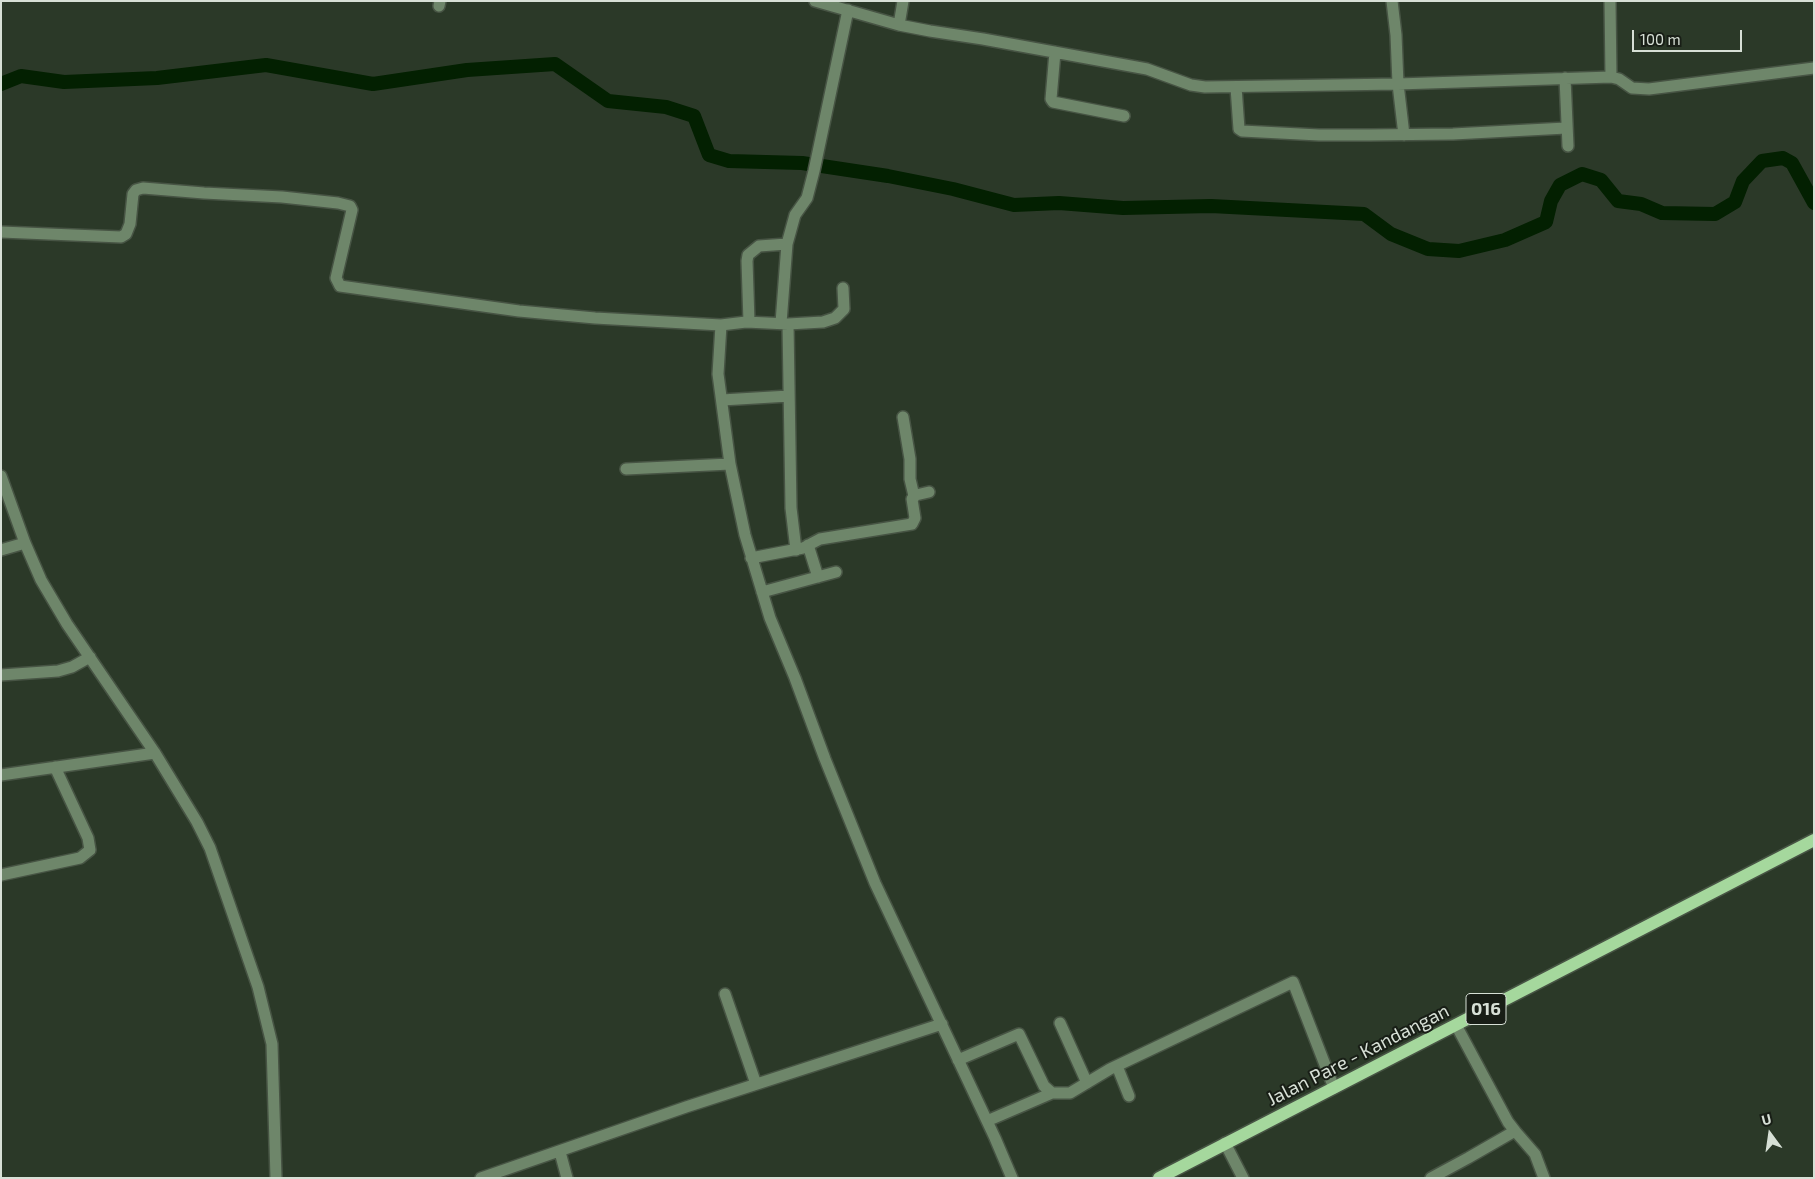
<!DOCTYPE html>
<html>
<head>
<meta charset="utf-8">
<style>
  body { margin:0 }
  #map { position:relative; width:1815px; height:1179px; overflow:hidden; background:#2b3928; font-family:"Exo 2",sans-serif }
  canvas { display:block }
  .frame { position:absolute; inset:0; border:2px solid #d7e0d6; pointer-events:none }
  .north { position:absolute; left:1745px; top:1109px; width:50px; height:50px; -webkit-text-stroke:4px #181e16; paint-order:stroke; rotate:346deg; font-size:14px; font-weight:700; line-height:20px; text-align:center; color:#d7e0d6 }
  .north::after { content:''; display:block; margin:auto; width:18px; height:22px; background:#d7e0d6; clip-path:polygon(50% 0,100% 100%,50% 72%,0 100%) }
  .scale { position:absolute; left:1632px; top:30px; width:110px; height:22px; box-sizing:border-box; border:2px solid #d7e0d6; border-top:0; padding-left:6px; font-size:15px; line-height:18px; white-space:nowrap; color:#d7e0d6; -webkit-text-stroke:4px #181e16; paint-order:stroke }
</style>
</head>
<body>
<div id="map">
<canvas width="1815" height="1179"></canvas>
<div class="frame"></div>
<div class="north">U</div>
<div class="scale">100 m</div>
</div>
<script>
const c = document.querySelector('canvas').getContext('2d');
c.lineJoin = 'round';
const shape = rows => new Path2D(rows.map(r => 'M' + r).join(''));
function strokePath(path, color, width, dash) { c.strokeStyle = color; c.lineWidth = width; c.lineCap = dash ? 'butt' : 'round'; c.setLineDash(dash || []); c.stroke(path); }
function label(font, color, halo, rows, align = 'center') {
  c.font = font + ' "Exo 2",sans-serif'; c.lineWidth = 4; c.setLineDash([]); c.textBaseline = 'middle'; c.strokeStyle = halo; c.fillStyle = color; for (const [text, x, y, turn = 0] of rows) {
    c.save(); c.translate(x, y); c.rotate((+turn || 0) * Math.PI / 180); c.textAlign = isNaN(turn) ? turn : align; if (halo) c.strokeText(text, 0, 0); c.fillText(text, 0, 0); c.restore();
  }
}
strokePath(shape([
  [1,84,21,76,64,82,157,78,266,65,373,84,467,70,555,64,608,101,666,107,694,116,709,155,729,161,802,163,888,176,953,189,1014,205,1059,203,1123,208,1211,206,1364,214,1391,234,1428,249,1459,251,1505,240,1546,222,1551,201,1560,185,1582,174,1601,180,1618,201,1641,204,1662,213,1715,214,1735,202,1743,181,1762,161,1783,158,1792,163,1814,203]
]), '#032001', 14);
const minor = shape([
  [815,1,899,25,930,31,983,39,1147,69,1191,85,1205,87,1398,84,1611,77,1619,79,1632,88,1649,89,1814,68],
  [1392,1,1396,35,1398,84,1404,135],
  [1610,1,1611,77],
  [439,6,440,1],
  [899,25,903,1],
  [1055,52,1051,99,1053,102,1124,116],
  [1565,78,1568,146],
  [1236,87,1239,129,1242,131,1319,135,1369,135,1453,134,1566,128],
  [1,232,121,237,126,234,130,224,133,194,136,190,143,188,204,193,282,197,338,203,350,206,352,210,336,278,340,286,519,311,595,318,721,325,718,374,730,464,745,535,770,618,795,678,825,759,875,883,995,1138,1012,1178],
  [749,322,747,261,748,255,759,246,787,244],
  [781,323,787,244,795,215,807,198,814,171,848,10],
  [788,324,823,322,835,318,844,309,843,288],
  [721,325,746,322,788,324,791,508,796,550],
  [722,400,789,396],
  [903,417,910,459,910,479,914,496],
  [626,469,730,464],
  [1,476,25,543,41,580,67,624,155,753,197,822,210,848,258,987,272,1044,276,1178],
  [808,545,818,577],
  [1,550,25,543],
  [751,558,803,548,820,539,912,524,915,518,912,499,916,495,929,492],
  [762,592,836,572],
  [1,675,58,671,72,667,90,657],
  [1,775,155,753],
  [1,875,80,858,90,850,88,838,55,767],
  [725,994,756,1084],
  [1060,1023,1087,1083],
  [958,1060,1019,1034,1044,1086,1052,1093,1070,1093,1110,1069,1293,982,1334,1088],
  [1117,1066,1129,1096],
  [987,1121,1052,1093],
  [1515,1131,1535,1154,1544,1178],
  [1225,1143,1243,1178],
  [560,1152,567,1178],
  [481,1178,686,1107,942,1024],
  [1431,1178,1468,1158,1515,1131,1508,1122,1456,1025]
]);
const major = shape([
  [1159,1178,1814,840]
]);
strokePath(minor, '#475444', 14);
strokePath(major, '#475444', 15);
strokePath(minor, '#6e866a', 11);
strokePath(major, '#a5d89d', 12);
for (const [x, y, w] of [
  [1486,1009,40]
]) { const box = new Path2D(); box.roundRect(x - w / 2, y - 15.5, w, 31, 4); c.fillStyle = '#181e16'; c.fill(box); strokePath(box, '#d7e0d6', 1); }
label('bold 18px', '#d7e0d6', null, [
  ["016",1486,1009]
]);
label('19px', '#d7e0d6', '#181e16', [
  ["Jalan Pare - Kandangan",1358,1055,-27]
]);
</script>
</body>
</html>
